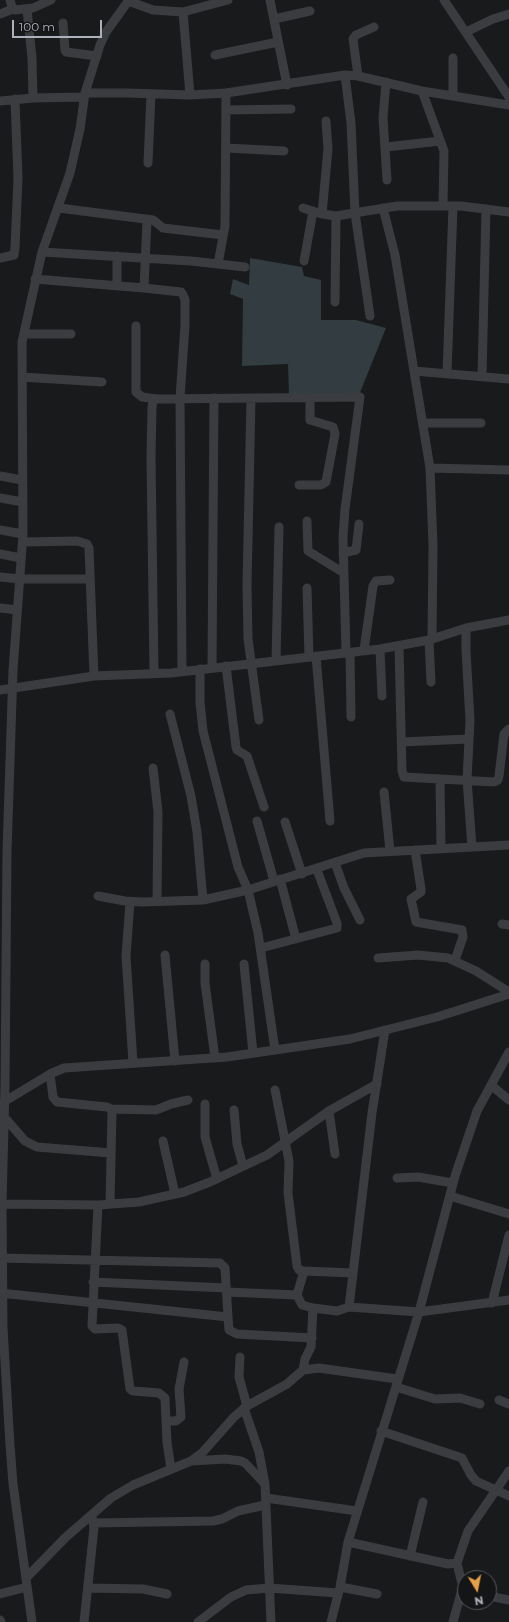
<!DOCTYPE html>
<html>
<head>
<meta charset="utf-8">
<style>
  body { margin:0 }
  #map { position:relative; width:509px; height:1622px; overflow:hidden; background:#191a1c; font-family:Montserrat,sans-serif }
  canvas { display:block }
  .north { position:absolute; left:457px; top:1570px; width:40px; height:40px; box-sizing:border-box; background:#141517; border:1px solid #515458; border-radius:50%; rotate:170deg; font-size:11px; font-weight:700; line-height:16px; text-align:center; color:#adb2ba }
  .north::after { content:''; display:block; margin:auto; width:14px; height:18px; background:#e7a046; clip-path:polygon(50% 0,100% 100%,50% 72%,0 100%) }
  .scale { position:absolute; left:12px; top:20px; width:90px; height:18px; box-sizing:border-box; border:2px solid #adb2ba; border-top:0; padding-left:5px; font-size:12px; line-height:14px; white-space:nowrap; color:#adb2ba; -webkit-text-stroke:3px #141517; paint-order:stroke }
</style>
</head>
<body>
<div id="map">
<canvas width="509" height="1622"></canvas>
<div class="north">N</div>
<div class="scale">100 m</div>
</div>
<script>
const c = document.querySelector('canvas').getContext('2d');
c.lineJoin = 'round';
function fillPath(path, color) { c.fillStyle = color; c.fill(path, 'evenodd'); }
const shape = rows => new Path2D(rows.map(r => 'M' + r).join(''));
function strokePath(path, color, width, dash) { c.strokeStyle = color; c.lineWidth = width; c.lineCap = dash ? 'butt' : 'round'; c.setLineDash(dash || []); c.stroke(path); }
fillPath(shape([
  [250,258,302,267,304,276,321,280,321,320,356,320,386,328,359,395,289,396,288,364,242,366,243,299,230,294,233,279,249,285]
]), '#323c41');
strokePath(shape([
  [10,0,12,7,15,10,33,8,51,0],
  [270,0,287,85],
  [444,0,509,97],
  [128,1,153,10,183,12],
  [27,9,32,58,33,98],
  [0,14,13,9],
  [274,19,310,11],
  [63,23,65,50,66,52,97,56],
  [466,32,493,19,509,14],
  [215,55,278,42],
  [453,58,453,96],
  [345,75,351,123,355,213,370,316],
  [358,76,353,39,356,35,374,27],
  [386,82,383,118,387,180],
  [422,91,444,151,443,206],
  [85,93,127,93,190,95,226,93,345,75,358,76,422,91,509,105],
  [190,95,183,12,228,0],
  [0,101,33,98,84,97],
  [226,110,291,109],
  [386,147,440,141],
  [226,148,284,151],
  [148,163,151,94],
  [59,208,153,220,163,228,223,235],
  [303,208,322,214,336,216,397,206,461,206,509,212],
  [383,208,395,255,414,371,509,379],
  [322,214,328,149,326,121],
  [42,252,191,261,245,267],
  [117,256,117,286],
  [0,258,14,255,15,248,18,178,15,99],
  [304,261,313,211],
  [218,264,225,226,226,93],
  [35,279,144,288,181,292,183,295,185,300,185,325,180,398,182,671],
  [144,288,147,220],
  [335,302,336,216],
  [136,326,136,392,142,397,157,399],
  [24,334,71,334],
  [414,371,430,468,433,545,432,639],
  [447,374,453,206],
  [482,376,486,209],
  [22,377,102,382],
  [251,399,247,585,248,639,259,720],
  [423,423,481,423],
  [430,468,509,470],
  [0,476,22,480],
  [299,485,321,485,326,482,335,434,333,427,310,420,310,398],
  [0,498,23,502],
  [307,521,308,551,344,573],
  [0,530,23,534],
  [23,542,77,541,87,544,89,548,94,676],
  [343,553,356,550,359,524],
  [0,554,21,558],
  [0,577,20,579,90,579],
  [307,588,309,657],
  [0,608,17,610],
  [466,628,466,651,470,720,467,780,472,847],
  [429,640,431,682],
  [399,646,402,771,404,777,494,782,498,780,499,776,504,734,509,729],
  [380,649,382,696],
  [364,650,373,586,376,581,390,580],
  [350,652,351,717],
  [316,656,330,821],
  [276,661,279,527],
  [226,666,236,747,237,750,247,756,264,807],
  [212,668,214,398],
  [200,669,200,702,203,731,238,867,248,890,258,933,275,1050],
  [154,673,151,457,152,407,153,401,157,399,360,397,345,509,343,537,346,653],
  [0,690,94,676,171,673,380,649,429,640,466,628,509,620],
  [170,714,191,796,197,832,203,900],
  [402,742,468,739],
  [153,768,158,812,157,901],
  [440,779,441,848],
  [384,792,390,851],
  [257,821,274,881],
  [285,822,302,874],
  [415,850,421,889,421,892,411,899,416,922,462,930,463,937,455,960],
  [335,863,344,888,360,920],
  [280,879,296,939],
  [98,896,125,901,143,902,203,900,248,890,364,853,509,845],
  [130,902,126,956,133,1063],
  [502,924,509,925],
  [261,948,337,928,337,923,317,870],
  [165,955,175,1061],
  [378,958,418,955,448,958,476,971,509,992],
  [205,964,205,983,215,1058],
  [244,964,253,1053],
  [385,1030,372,1113,349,1307,419,1312,509,1300],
  [50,1074,53,1097,57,1102,107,1107,111,1109,112,1112,110,1204],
  [491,1085,509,1100],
  [275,1090,289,1161,288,1193,297,1266,299,1270,304,1271,353,1273],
  [2,1103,50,1074,64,1068,227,1057,350,1039,437,1017,509,994],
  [205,1104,205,1137,217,1179],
  [111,1109,156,1110,171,1104,188,1100],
  [234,1110,237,1144,243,1166],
  [329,1111,335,1154],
  [5,1118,25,1141,37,1147,111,1153],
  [163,1141,175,1194],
  [397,1178,418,1177,453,1183],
  [450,1196,509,1214],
  [2,1204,98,1205,139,1202,184,1192,210,1182,267,1155,329,1111,377,1084],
  [98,1205,92,1326,95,1329,118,1328,122,1330,130,1389,133,1391,159,1393,165,1398,167,1442,171,1469],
  [0,1258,220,1263,225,1268,228,1317],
  [304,1271,297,1295,302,1305,313,1308],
  [93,1282,226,1288],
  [226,1292,297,1295],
  [0,1293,228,1317,229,1330,237,1334,312,1338],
  [492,1303,509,1235],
  [240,1357,239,1377,247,1406],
  [303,1370,305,1359,311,1347,313,1308,337,1311,349,1307],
  [396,1387,435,1399,460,1398,480,1404],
  [499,1400,509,1404],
  [244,1408,259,1452,265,1484,271,1622],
  [167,1421,176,1421,181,1417,179,1389,184,1362],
  [381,1431,462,1458,471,1475,476,1481,509,1496],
  [192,1461,225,1459,241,1461,245,1463,265,1484],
  [266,1498,357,1511],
  [93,1523,213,1521,222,1519,238,1511,265,1505],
  [348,1542,448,1564,457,1563,468,1531,509,1471],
  [410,1556,423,1502],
  [457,1563,461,1580,465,1588],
  [26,1578,66,1537,111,1498,133,1485,191,1461,202,1453,234,1417,247,1406,287,1384,303,1370,319,1368,397,1379],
  [340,1587,377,1594],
  [88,1588,143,1589,167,1594],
  [0,1594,27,1587],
  [489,1596,509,1600],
  [0,1620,1,1622],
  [32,1622,13,1484,10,1445,3,1328,2,1204,5,1086,7,851,13,670,23,534,22,342,42,252,70,173,80,129,85,93,100,45,106,32,129,0],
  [84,1622,94,1528,92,1517],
  [198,1622,231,1597,246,1590,269,1588,338,1593],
  [331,1622,340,1587,348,1542,419,1312,455,1176,477,1111,509,1052],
  [453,1622,463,1586]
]), '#3b3c40', 9);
</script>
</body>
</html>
